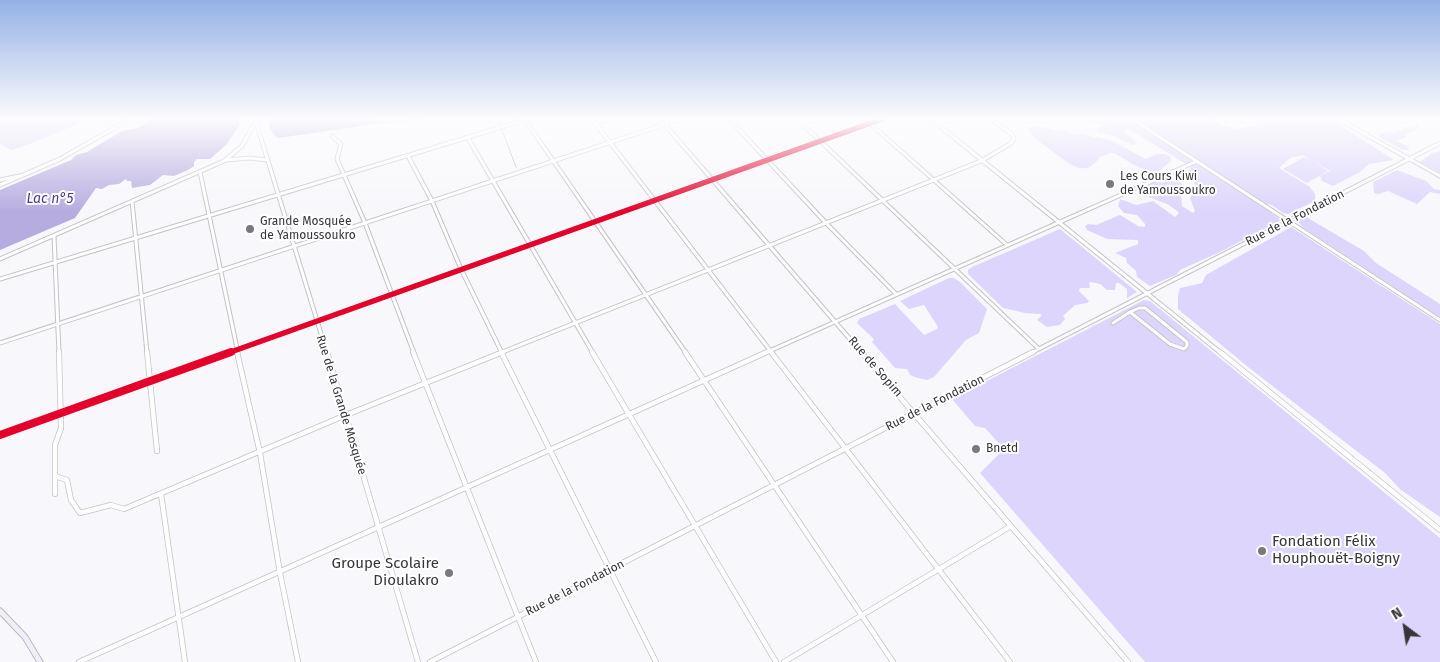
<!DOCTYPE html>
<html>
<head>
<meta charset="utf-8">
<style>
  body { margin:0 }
  #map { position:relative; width:1440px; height:662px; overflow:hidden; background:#f8f7fb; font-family:"Fira Sans",sans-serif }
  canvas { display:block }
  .north { position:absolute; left:1380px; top:602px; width:50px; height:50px; -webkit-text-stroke:4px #fff; paint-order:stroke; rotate:329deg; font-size:14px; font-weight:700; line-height:20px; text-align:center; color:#36353a }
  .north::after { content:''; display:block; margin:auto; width:18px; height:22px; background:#36353a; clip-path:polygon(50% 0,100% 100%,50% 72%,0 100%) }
</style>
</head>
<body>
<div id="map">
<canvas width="1440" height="662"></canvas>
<div class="north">N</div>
</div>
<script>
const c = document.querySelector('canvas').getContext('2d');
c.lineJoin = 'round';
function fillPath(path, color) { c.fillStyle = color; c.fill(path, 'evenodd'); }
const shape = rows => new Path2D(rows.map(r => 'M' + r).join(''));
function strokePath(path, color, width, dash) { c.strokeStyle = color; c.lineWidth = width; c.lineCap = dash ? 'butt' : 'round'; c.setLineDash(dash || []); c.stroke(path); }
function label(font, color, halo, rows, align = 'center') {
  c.font = font + ' "Fira Sans",sans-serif'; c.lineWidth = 4; c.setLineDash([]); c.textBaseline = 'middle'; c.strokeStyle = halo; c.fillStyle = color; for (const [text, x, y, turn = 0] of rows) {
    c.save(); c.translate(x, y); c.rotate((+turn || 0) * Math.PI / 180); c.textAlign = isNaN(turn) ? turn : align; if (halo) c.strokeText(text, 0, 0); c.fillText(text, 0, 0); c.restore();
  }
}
fillPath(shape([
  [0,119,90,119,27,145,11,150,0,144],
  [1077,119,1210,119,1225,126,1236,129,1260,124,1268,119,1331,119,1394,160,1369,164,1360,172,1333,186,1322,181,1320,176,1330,171,1315,162,1328,171,1307,183,1283,169,1304,157,1312,161,1303,155,1290,158,1279,168,1310,187,1315,194,1315,201,1288,214,1283,213,1272,205,1263,203,1263,207,1281,220,1222,251,1180,270,1176,275,1150,286,1137,277,1136,271,1127,263,1126,258,1115,253,1138,244,1138,240,1107,239,1087,230,1085,226,1088,224,1096,225,1120,215,1138,226,1145,227,1145,224,1137,215,1124,213,1118,206,1120,199,1136,205,1153,201,1175,217,1179,213,1176,210,1167,204,1144,195,1142,191,1143,187,1157,181,1170,180,1181,183,1185,188,1186,192,1181,196,1182,206,1193,213,1195,211,1190,198,1197,187,1189,176,1188,171,1191,167,1129,129,1126,130,1125,133,1133,139,1136,143,1133,145,1114,136,1096,132,1098,128,1107,126],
  [1414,124,1419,127,1416,131,1407,133,1406,137,1402,139,1396,140,1408,147,1409,150,1403,150,1379,137,1379,134,1385,132,1395,133],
  [1036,126,1110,140,1146,159,1156,154,1165,154,1171,157,1171,161,1159,171,1150,172,1136,166,1114,153,1110,153,1100,157,1096,162,1088,168,1079,168,1071,165,1033,137,1028,128],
  [1440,151,1440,173,1420,162,1432,153],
  [1397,170,1426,181,1434,189,1440,190,1440,194,1430,192,1417,204,1388,191,1378,194,1374,193,1373,182],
  [1306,217,1364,251,1376,263,1440,304,1440,317,1304,228,1299,223,1298,220],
  [1291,227,1440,324,1440,517,1401,490,1385,473,1248,367,1178,309,1178,296,1180,288,1202,283,1206,275],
  [1060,229,1137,292,1127,298,1127,289,1119,283,1116,283,1115,290,1107,290,1100,284,1091,282,1089,283,1090,288,1080,288,1079,291,1089,301,1087,303,1075,305,1063,316,1065,319,1060,325,1047,327,1037,320,1042,315,1040,314,1025,313,1003,308,968,274,968,270,972,267],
  [949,278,954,278,961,283,987,309,979,333,966,340,934,377,927,380,918,378,910,375,907,369,895,368,872,342,874,339,857,323,859,319,895,304,924,335,937,329,938,327,924,305,909,309,900,301],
  [1144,300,1150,301,1440,538,1440,662,1145,662,980,473,1004,449,985,428,975,426,952,399]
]), '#ddd5fc');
fillPath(shape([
  [151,119,238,119,240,125,226,145,210,159,197,159,194,162,194,166,188,170,174,176,163,175,150,185,132,188,131,181,127,181,126,179,119,184,109,185,102,189,96,188,75,218,0,250,0,190,71,160,76,155,87,152,122,131,138,128],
  [271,119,367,119,390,122,278,138,273,134,268,123]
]), '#b7ace0');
strokePath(shape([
  [498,119,500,125],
  [390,122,421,119],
  [502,130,516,167]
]), '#b7ace0', 1);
const minorFar1 = shape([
  [102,119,115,129],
  [257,119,256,122,327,353],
  [592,119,772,353],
  [660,119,862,353],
  [729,119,826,223,896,294],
  [797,119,1039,349],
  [865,119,1007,245],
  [931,119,1221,353],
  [1132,119,1440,320],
  [1338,119,1440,176],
  [525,120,686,353],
  [596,123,609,119],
  [332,136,341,144,337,159,365,223,414,353],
  [468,138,593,353],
  [408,156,432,201,461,269,502,353],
  [226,160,250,158,267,160],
  [200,172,238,353],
  [0,180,19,176],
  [0,185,60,159,130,119],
  [132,201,147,353],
  [54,236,59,353],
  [0,259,224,161,242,146,255,122],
  [0,279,528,119],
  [1139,308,1145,308,1187,342,1187,346,1184,349,1170,344,1130,312,1139,308],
  [1113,323,1130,312],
  [0,343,681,119],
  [228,353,882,119],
  [500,353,981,161,1010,144,1014,139,1012,134,990,119],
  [765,353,1195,162],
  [1031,353,1440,143]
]);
const minor = shape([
  [147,352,157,451],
  [237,352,260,453,280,573,298,662],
  [327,352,418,662],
  [413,352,536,662],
  [501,352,656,662],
  [592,352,776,662],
  [685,352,893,662],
  [771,352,1010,662],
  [861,352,1128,662],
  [1220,352,1440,530],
  [0,435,231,352],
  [55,476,67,480,71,500,80,513,111,505,124,509,346,415,503,352],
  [55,494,55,445,61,428,59,352],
  [161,494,185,662],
  [79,662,767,352],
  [430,662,1033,352],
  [784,662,1011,526]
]);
const major = shape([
  [0,611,25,637,40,662]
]);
strokePath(minorFar1, '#c4c3c7', 5);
strokePath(minor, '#c4c3c7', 6);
strokePath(major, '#bdb9c8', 7);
strokePath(minorFar1, '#fefefe', 3);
strokePath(minor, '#fefefe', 4.5);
strokePath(major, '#f0eef6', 5);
strokePath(shape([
  [228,353,882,119]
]), '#e4002b', 5.5);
strokePath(shape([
  [0,435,231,352]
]), '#e4002b', 8);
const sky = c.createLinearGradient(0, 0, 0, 212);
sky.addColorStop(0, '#94b1e5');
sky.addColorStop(0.56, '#fcfbfd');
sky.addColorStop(1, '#fcfbfd00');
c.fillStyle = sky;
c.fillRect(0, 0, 1440, 212);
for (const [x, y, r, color] of [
  [1110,184,5,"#7a797e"],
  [250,229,5,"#7a797e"],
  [976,449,5,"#7a797e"],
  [1262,551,5,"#7a797e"],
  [449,573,5,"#7a797e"]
]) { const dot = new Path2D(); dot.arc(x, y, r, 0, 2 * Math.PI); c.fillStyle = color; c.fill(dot); strokePath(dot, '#fff', 2); }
label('12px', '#36353a', '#fff', [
  ["Les Cours Kiwi",1120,177],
  ["de Yamoussoukro",1120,191],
  ["Grande Mosquée",260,222],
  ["de Yamoussoukro",260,236],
  ["Bnetd",986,449]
], 'left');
label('12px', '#36353a', '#fff', [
  ["Rue de la Fondation",1295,218,-27],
  ["Rue de Sopim",875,367,49],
  ["Rue de la Fondation",935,403,-27],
  ["Rue de la Grande Mosquée",341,405,73],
  ["Rue de la Fondation",575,588,-27]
]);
label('italic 14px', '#51388e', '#fff', [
  ["Lac n°5",50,199]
]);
label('15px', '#36353a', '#fff', [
  ["Fondation Félix",1272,542],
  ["Houphouët-Boigny",1272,559],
  ["Groupe Scolaire",439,564,"right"],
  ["Dioulakro",439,581,"right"]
], 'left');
</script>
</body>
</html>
